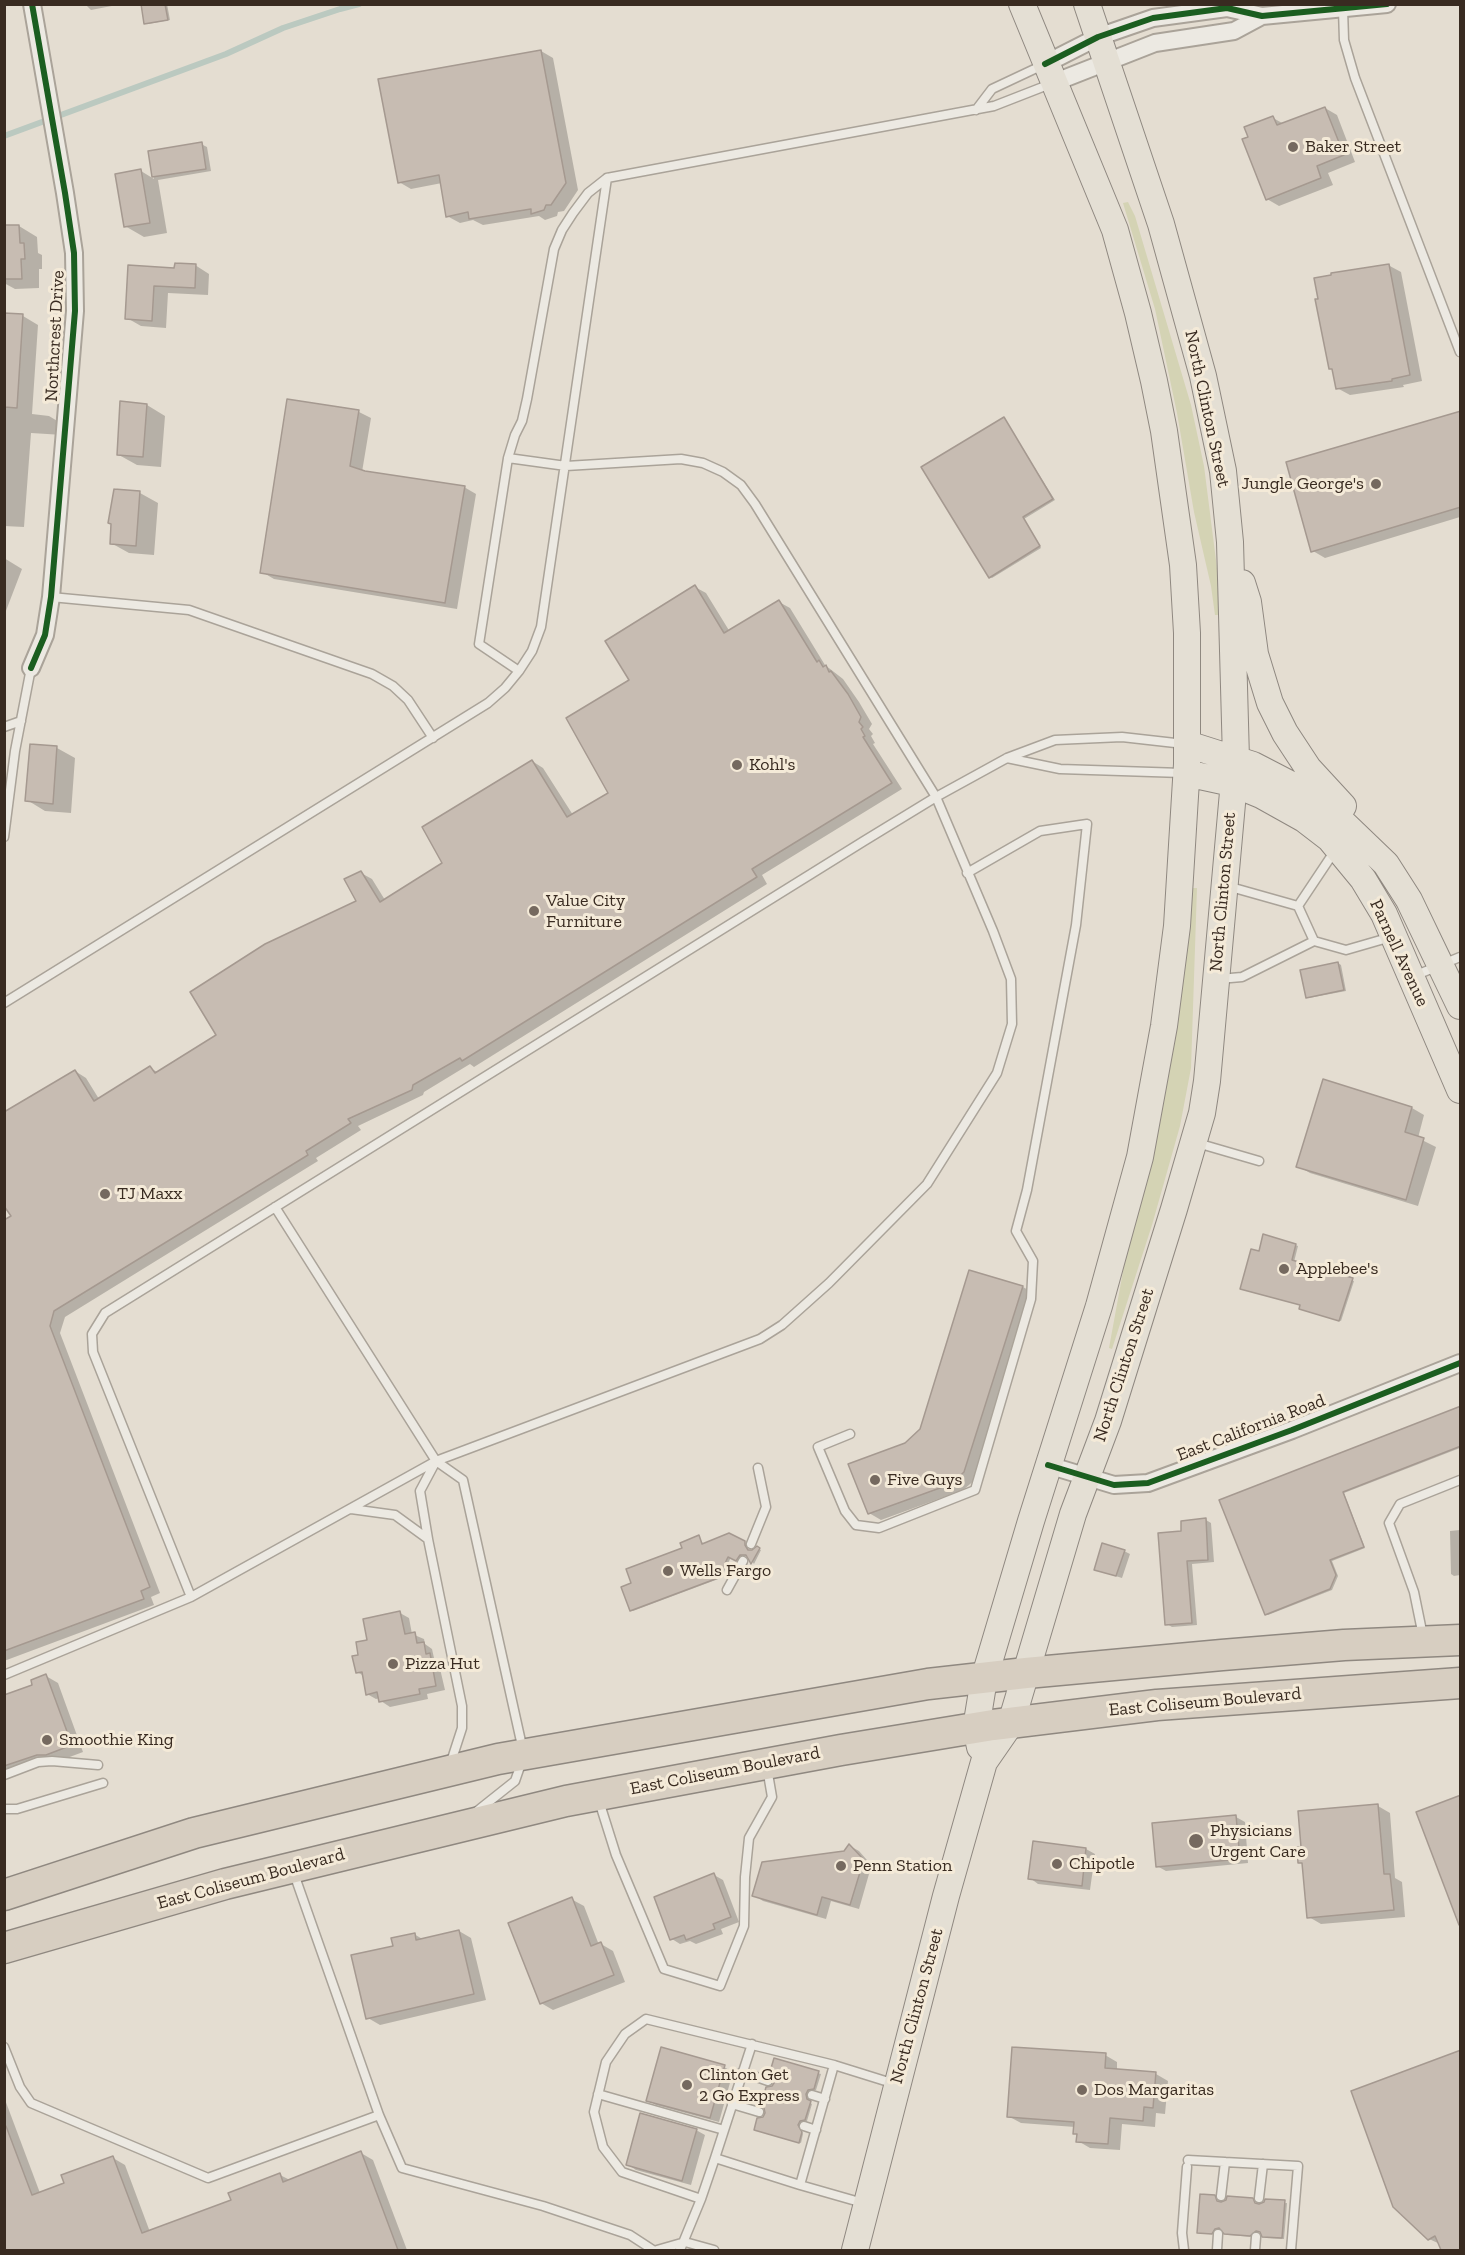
<!DOCTYPE html>
<html>
<head>
<meta charset="utf-8">
<style>
  body { margin:0 }
  #map { position:relative; width:1465px; height:2255px; overflow:hidden; background:#e4ddd1; font-family:"Zilla Slab",serif }
  canvas { display:block }
  .frame { position:absolute; inset:0; border:6px solid #392b21; pointer-events:none }
</style>
</head>
<body>
<div id="map">
<canvas width="1465" height="2255"></canvas>
<div class="frame"></div>
</div>
<script>
const c = document.querySelector('canvas').getContext('2d');
c.lineJoin = 'round';
function fillPath(path, color) { c.fillStyle = color; c.fill(path, 'evenodd'); }
const shape = rows => new Path2D(rows.map(r => 'M' + r).join(''));
function strokePath(path, color, width, dash) { c.strokeStyle = color; c.lineWidth = width; c.lineCap = dash ? 'butt' : 'round'; c.setLineDash(dash || []); c.stroke(path); }
function label(font, color, halo, rows, align = 'center') {
  c.font = font + ' "Zilla Slab",serif'; c.lineWidth = 6; c.setLineDash([]); c.textBaseline = 'middle'; c.strokeStyle = halo; c.fillStyle = color; for (const [text, x, y, turn = 0] of rows) {
    c.save(); c.translate(x, y); c.rotate((+turn || 0) * Math.PI / 180); c.textAlign = isNaN(turn) ? turn : align; if (halo) c.strokeText(text, 0, 0); c.fillText(text, 0, 0); c.restore();
  }
}
fillPath(shape([
  [1128,202,1135,216,1191,405,1204,466,1220,592,1219,615,1215,615,1211,586,1194,512,1177,413,1155,309,1123,203],
  [1192,888,1197,888,1191,1068,1180,1126,1152,1225,1112,1349,1109,1348,1124,1266,1164,1099,1180,1001]
]), '#d4d3b4');
fillPath(shape([
  [85,4,122,4,91,10],
  [142,4,167,4,170,20,148,24,146,23],
  [541,51,553,58,578,190,564,211,558,212,557,216,545,220,539,216,483,225,473,220,460,223,447,216,442,183,411,189,399,182],
  [1325,108,1337,115,1355,162,1328,173,1333,185,1279,206,1267,199,1250,137,1273,118,1284,124],
  [201,144,207,147,211,171,158,180,167,233,144,237,125,226,141,171,154,179,150,152],
  [19,226,37,237,38,253,42,255,42,269,39,269,39,288,15,289,4,283,4,227],
  [195,265,209,274,208,295,168,293,166,328,141,326,127,318,130,266,176,269],
  [1388,265,1401,272,1422,381,1403,385,1404,387,1350,395,1337,388,1334,371,1330,368],
  [4,315,23,316,38,325,32,414,49,416,64,425,63,435,31,433,24,527,4,526],
  [147,405,165,416,161,467,137,465,119,455],
  [359,412,371,418,362,472,464,487,476,494,457,609,274,579,262,572],
  [1460,415,1460,517,1325,558,1313,551],
  [1004,419,1055,500,1024,519,1041,548,992,578,990,577],
  [140,493,158,503,154,555,129,553,111,543],
  [4,558,22,569,4,616],
  [695,587,706,593,730,632,779,602,790,608,825,665,843,679,859,702,872,724,869,729,873,734,871,736,875,743,873,744,902,789,762,875,767,884,474,1067,470,1064,424,1092,423,1095,358,1126,361,1130,316,1158,318,1161,65,1317,60,1333,160,1593,151,1597,154,1605,4,1661,4,1245,13,1217,75,1071,86,1078,99,1099,150,1068,159,1073,218,1035,358,901,361,873,372,879,385,900,444,863,532,761,543,768,573,815,610,794,632,680],
  [57,748,75,758,71,813,45,811,27,800],
  [1338,963,1341,965,1346,991,1309,998,1307,997],
  [1412,1108,1424,1115,1418,1138,1436,1147,1418,1206,1310,1173,1298,1166],
  [1295,1245,1298,1246,1294,1262,1354,1281,1341,1321,1303,1310,1301,1304,1260,1253],
  [970,1272,1023,1287,1035,1294,976,1479,963,1490,881,1520,869,1513,906,1444,921,1430],
  [1460,1408,1460,1448,1344,1493,1365,1548,1332,1561,1338,1576,1332,1590,1268,1615,1266,1614,1221,1501],
  [1206,1520,1211,1523,1214,1562,1192,1564,1197,1625,1172,1627,1167,1624,1183,1532],
  [1460,1530,1460,1575,1454,1576,1451,1574,1450,1531],
  [729,1535,747,1544,747,1548,749,1551,757,1548,761,1550,754,1564,748,1556,743,1556,739,1561,731,1557,721,1578,633,1611,631,1610,633,1584,699,1537,704,1545],
  [1124,1551,1130,1554,1122,1578,1096,1570],
  [400,1613,409,1618,412,1634,424,1639,425,1644,432,1649,434,1658,438,1660,445,1690,427,1694,428,1699,390,1707,381,1701,380,1698,376,1699,367,1694,364,1676,357,1672,360,1656,368,1641],
  [46,1676,58,1683,83,1752,59,1761,50,1761,4,1777,4,1697,34,1686],
  [1378,1806,1390,1813,1395,1878,1402,1882,1405,1917,1321,1924,1309,1917,1304,1864,1300,1862],
  [1236,1817,1245,1822,1248,1863,1166,1871,1157,1866],
  [1034,1843,1086,1849,1095,1854,1090,1890,1038,1884,1030,1878],
  [850,1846,859,1851,874,1868,869,1874,859,1909,831,1901,826,1919,763,1901,754,1895,845,1852],
  [714,1875,723,1880,739,1922,721,1929,723,1934,696,1944,690,1941,680,1944,672,1939],
  [571,1899,584,1906,599,1945,601,1944,613,1951,625,1982,553,2010,541,2003],
  [459,1931,471,1938,486,2000,380,2025,368,2018,395,1947,414,1934,424,1940],
  [1460,2052,1460,2250,1442,2250,1440,2244,1429,2239],
  [1105,2055,1117,2062,1117,2071,1156,2074,1168,2081,1165,2114,1156,2113,1155,2127,1122,2124,1120,2150,1090,2148,1078,2141,1075,2127,1021,2123,1008,2116],
  [775,2060,821,2074,816,2090,811,2091,808,2095,809,2102,812,2104,807,2121,803,2122,799,2126,803,2134,801,2143,758,2130,776,2083],
  [724,2067,733,2072,719,2122,656,2105,648,2100],
  [4,2097,40,2193,66,2184,113,2158,125,2165,150,2232,233,2201,280,2175,290,2180,361,2153,373,2160,407,2250,4,2250],
  [696,2130,705,2135,691,2185,636,2170,627,2164],
  [1214,2196,1219,2203,1252,2199,1257,2205,1287,2203,1284,2239,1266,2238,1259,2231,1253,2237,1228,2235,1221,2228,1217,2229,1214,2234,1201,2233]
]), '#0003');
strokePath(shape([
  [4,136,226,54,283,28,340,9,359,4]
]), '#bbc9c0', 6);
const building = shape([
  [141,4,165,4,168,20,144,24,141,4],
  [541,50,566,183,551,205,546,205,544,210,531,214,531,209,469,219,468,212,446,217,439,175,398,183,378,79,541,50],
  [1325,107,1344,155,1317,166,1321,178,1266,200,1242,139,1248,137,1244,127,1273,116,1277,125,1325,107],
  [202,142,206,169,152,177,148,151,202,142],
  [141,169,150,223,124,227,115,174,141,169],
  [4,225,19,225,20,243,24,243,25,259,21,259,22,279,4,279,4,225],
  [175,263,196,264,195,288,154,286,152,321,125,319,128,265,174,268,175,263],
  [1389,264,1410,375,1392,379,1392,381,1336,389,1332,369,1329,369,1315,299,1318,299,1314,278,1331,275,1331,273,1389,264],
  [4,313,23,314,17,408,4,407,4,313],
  [287,399,359,410,350,466,365,471,465,486,445,603,260,573,287,399],
  [120,401,147,404,143,457,117,455,120,401],
  [1461,411,1461,507,1311,552,1286,462,1461,411],
  [1004,417,1053,499,1023,517,1040,546,989,578,921,467,1004,417],
  [114,489,140,491,136,546,110,544,111,524,108,523,114,489],
  [695,585,724,633,779,600,817,662,819,660,823,667,826,665,829,672,831,671,848,694,861,717,859,722,863,727,861,729,865,736,863,737,892,783,752,869,757,877,462,1061,460,1058,413,1085,412,1090,348,1119,351,1123,306,1151,308,1155,54,1311,50,1326,150,1587,141,1591,144,1599,4,1651,4,1220,11,1216,4,1206,4,1112,75,1070,94,1101,150,1066,155,1073,216,1035,190,992,265,944,356,901,344,879,361,871,380,902,442,863,422,827,532,760,567,817,608,793,566,718,629,680,605,641,695,585],
  [30,744,57,746,53,804,25,801,30,744],
  [1338,962,1344,990,1306,998,1300,970,1338,962],
  [1323,1079,1412,1107,1405,1132,1424,1138,1406,1200,1296,1167,1323,1079],
  [1263,1234,1296,1244,1292,1260,1353,1278,1339,1321,1299,1309,1300,1305,1240,1289,1251,1249,1259,1251,1263,1234],
  [969,1270,1023,1286,964,1472,951,1484,868,1514,848,1464,905,1443,920,1429,969,1270],
  [1461,1406,1461,1446,1343,1492,1364,1547,1330,1560,1336,1575,1330,1589,1265,1615,1219,1500,1461,1406],
  [1206,1518,1208,1560,1187,1561,1192,1623,1165,1625,1158,1533,1181,1531,1181,1521,1206,1518],
  [729,1533,745,1541,745,1545,748,1550,752,1550,757,1546,760,1548,751,1564,746,1555,740,1555,736,1561,728,1557,718,1578,630,1611,621,1587,631,1583,626,1569,682,1548,680,1543,699,1535,702,1544,729,1533],
  [1102,1543,1125,1550,1116,1576,1094,1570,1102,1543],
  [400,1611,405,1634,415,1632,417,1643,424,1642,426,1654,430,1653,436,1686,419,1689,420,1694,379,1702,377,1692,366,1695,362,1672,356,1673,352,1656,358,1655,356,1642,367,1640,363,1619,400,1611],
  [46,1674,72,1745,46,1755,37,1755,4,1766,4,1695,32,1685,31,1680,46,1674],
  [1461,1795,1461,1925,1459,1925,1416,1812,1461,1795],
  [1378,1804,1384,1874,1390,1874,1394,1910,1307,1918,1302,1863,1298,1863,1297,1847,1301,1847,1298,1811,1378,1804],
  [1236,1815,1240,1859,1156,1867,1152,1823,1236,1815],
  [1033,1841,1086,1848,1082,1886,1028,1879,1033,1841],
  [849,1844,866,1862,861,1869,850,1905,822,1897,817,1915,752,1896,762,1862,844,1851,849,1844],
  [714,1873,731,1917,713,1924,715,1929,686,1940,684,1935,670,1940,654,1897,714,1873],
  [572,1897,591,1946,601,1942,614,1975,540,2004,508,1923,572,1897],
  [459,1930,474,1994,366,2019,351,1955,393,1946,391,1938,415,1933,416,1940,459,1930],
  [661,2047,725,2065,710,2118,646,2101,661,2047],
  [1012,2047,1106,2053,1105,2068,1156,2072,1153,2108,1144,2107,1143,2121,1110,2118,1108,2144,1076,2142,1077,2134,1073,2134,1074,2122,1007,2117,1012,2047],
  [1461,2050,1461,2250,1441,2250,1435,2236,1428,2240,1393,2207,1351,2091,1461,2050],
  [774,2058,819,2071,814,2089,808,2090,806,2094,807,2099,811,2101,805,2120,800,2121,798,2125,802,2132,799,2143,754,2130,757,2118,763,2117,765,2113,764,2108,761,2106,766,2087,772,2086,774,2083,773,2077,769,2075,774,2058],
  [640,2113,697,2129,682,2181,626,2165,640,2113],
  [4,2126,6,2126,32,2195,64,2183,61,2175,113,2156,142,2233,231,2200,228,2193,280,2173,283,2182,361,2151,398,2250,4,2250,4,2126],
  [1200,2194,1215,2195,1217,2201,1221,2202,1226,2200,1227,2196,1253,2198,1255,2203,1259,2204,1264,2202,1265,2199,1285,2200,1282,2238,1262,2237,1260,2232,1256,2231,1250,2236,1224,2234,1219,2228,1215,2229,1212,2234,1197,2233,1200,2194]
]);
fillPath(building, '#c7bcb2');
strokePath(building, '#a59990', 1.5);
const lane = shape([
  [1343,9,1344,40,1355,78,1460,352],
  [976,110,992,89,1043,65],
  [508,458,515,435,522,421,527,399,554,249,562,230,573,213,588,193,607,178],
  [51,597,189,610,372,674,393,686,408,700,433,738],
  [4,727,21,721],
  [1007,758,1060,769,1182,773],
  [4,837,15,751,31,668],
  [1227,886,1298,906,1314,941,1346,950,1391,937],
  [1298,906,1336,849],
  [1414,976,1460,957],
  [1219,979,1242,977,1314,941],
  [4,1003,488,703,505,688,519,671,532,651,541,627,607,178,994,106,1053,83],
  [1197,1143,1259,1161],
  [275,1207,436,1461,463,1480,524,1755,515,1781,476,1812],
  [850,1434,818,1447,845,1511,856,1525,879,1528,975,1490,1031,1299,1033,1261,1016,1231,1027,1190,1076,925,1087,824,1040,831,967,873],
  [351,1509,395,1515,428,1539,462,1706,462,1728,450,1765],
  [428,1539,420,1491,436,1461],
  [751,1544,766,1507,758,1468],
  [727,1590,743,1561],
  [191,1597,93,1352,92,1334,105,1313,864,841,936,797,1007,758,1055,740,1122,737,1184,744],
  [1423,1636,1414,1592,1389,1523,1400,1504,1460,1480],
  [4,1675,191,1597,436,1461,760,1339,782,1325,829,1283,927,1184,997,1073,1012,1024,1011,979,993,931,936,797,755,504,741,485,723,472,703,463,681,459,566,466,508,458,479,644,519,671],
  [4,1775,38,1762,52,1761,98,1765],
  [599,1801,616,1855,664,1969,720,1986,744,1926,745,1877,749,1838,772,1797,767,1768],
  [4,1809,17,1809,103,1783],
  [293,1871,379,2115,402,2168,543,2206,630,2235,653,2250],
  [4,2047,20,2087,31,2103,208,2178,379,2115],
  [742,2072,768,2081],
  [598,2094,724,2130],
  [812,2095,825,2099],
  [732,2104,759,2112],
  [804,2126,816,2130],
  [715,2158,752,2044],
  [1188,2160,1298,2166,1291,2250],
  [1221,2196,1225,2162],
  [1259,2198,1263,2164],
  [701,2199,622,2172,603,2147,594,2112,606,2062,625,2034,646,2019,834,2065],
  [863,2203,800,2185,834,2065,895,2084],
  [657,2250,685,2242,714,2250],
  [680,2250,701,2199,715,2158,800,2185],
  [1184,2250,1182,2233,1187,2167],
  [1217,2250,1218,2234],
  [1255,2250,1256,2237]
]);
const street = shape([
  [1045,64,1098,37,1153,18,1227,8,1262,16,1387,4],
  [1053,83,1155,43,1234,31,1262,16],
  [31,668,45,635,51,597,75,311,74,253,65,193,32,4],
  [1048,1465,1114,1485,1148,1483,1292,1430,1460,1363]
]);
const primary = shape([
  [1242,583,1248,602,1255,654,1270,703,1285,733,1308,768,1343,806],
  [1187,744,1253,765,1309,794,1335,815,1386,864,1409,900,1460,1006],
  [1186,773,1232,783,1261,795,1304,819,1330,839,1363,879,1384,914,1460,1090],
  [980,1747,976,1728,984,1679,1031,1521,1099,1306,1140,1157,1164,1026,1177,926,1187,764,1187,633,1183,565,1164,431,1154,381,1138,313,1115,230,1022,4],
  [855,2250,946,1896,984,1762,1011,1723,1073,1514,1108,1421,1174,1209,1202,1113,1207,1081,1236,759,1230,542,1223,471,1203,376,1161,224,1087,4]
]);
const highway = shape([
  [4,1895,194,1833,498,1759,928,1684,1026,1673,1222,1655,1344,1645,1460,1640],
  [4,1948,225,1884,566,1801,841,1750,993,1725,1157,1705,1460,1683]
]);
strokePath(lane, '#aaa399', 11);
strokePath(street, '#aaa399', 20);
strokePath(primary, '#8f8880', 28);
strokePath(highway, '#8f8880', 33);
strokePath(lane, '#ece9e2', 8);
strokePath(street, '#ece9e2', 16);
strokePath(primary, '#e4dfd4', 26);
strokePath(highway, '#d7cec1', 30);
strokePath(shape([
  [1045,64,1098,37,1153,18,1227,8,1262,16,1387,4],
  [31,668,45,635,51,597,75,311,74,253,65,193,32,4],
  [1048,1465,1114,1485,1148,1483,1292,1430,1460,1363]
]), '#1b5e20', 6);
for (const [x, y, r, color] of [
  [1293,147,6,"#75695f"],
  [1376,484,6,"#75695f"],
  [737,765,6,"#75695f"],
  [534,911,6,"#75695f"],
  [105,1194,6,"#75695f"],
  [1284,1269,6,"#75695f"],
  [875,1480,6,"#75695f"],
  [668,1571,6,"#75695f"],
  [393,1664,6,"#75695f"],
  [47,1740,6,"#75695f"],
  [1196,1841,8,"#75695f"],
  [1057,1864,6,"#75695f"],
  [841,1866,6,"#75695f"],
  [687,2085,6,"#75695f"],
  [1082,2090,6,"#75695f"]
]) { const dot = new Path2D(); dot.arc(x, y, r, 0, 2 * Math.PI); c.fillStyle = color; c.fill(dot); strokePath(dot, '#f4ead8', 2); }
label('18px', '#392b21', '#f4ead8', [
  ["Baker Street",1305,147],
  ["Jungle George's",1364,484,"right"],
  ["Kohl's",749,765],
  ["Value City",546,901],
  ["Furniture",546,922],
  ["TJ Maxx",117,1194],
  ["Applebee's",1296,1269],
  ["Five Guys",887,1480],
  ["Wells Fargo",680,1571],
  ["Pizza Hut",405,1664],
  ["Smoothie King",59,1740],
  ["Physicians",1210,1831],
  ["Urgent Care",1210,1852],
  ["Chipotle",1069,1864],
  ["Penn Station",853,1866],
  ["Clinton Get",699,2075],
  ["2 Go Express",699,2096],
  ["Dos Margaritas",1094,2090]
], 'left');
label('18px', '#392b21', '#f4ead8', [
  ["Northcrest Drive",55,336,-87],
  ["North Clinton Street",1207,409,78],
  ["North Clinton Street",1223,892,-85],
  ["Parnell Avenue",1399,953,65],
  ["North Clinton Street",1124,1365,-72],
  ["East California Road",1251,1428,-21],
  ["East Coliseum Boulevard",1205,1702,-5],
  ["East Coliseum Boulevard",725,1771,-11],
  ["East Coliseum Boulevard",251,1879,-15],
  ["North Clinton Street",917,2006,-75]
]);
</script>
</body>
</html>
